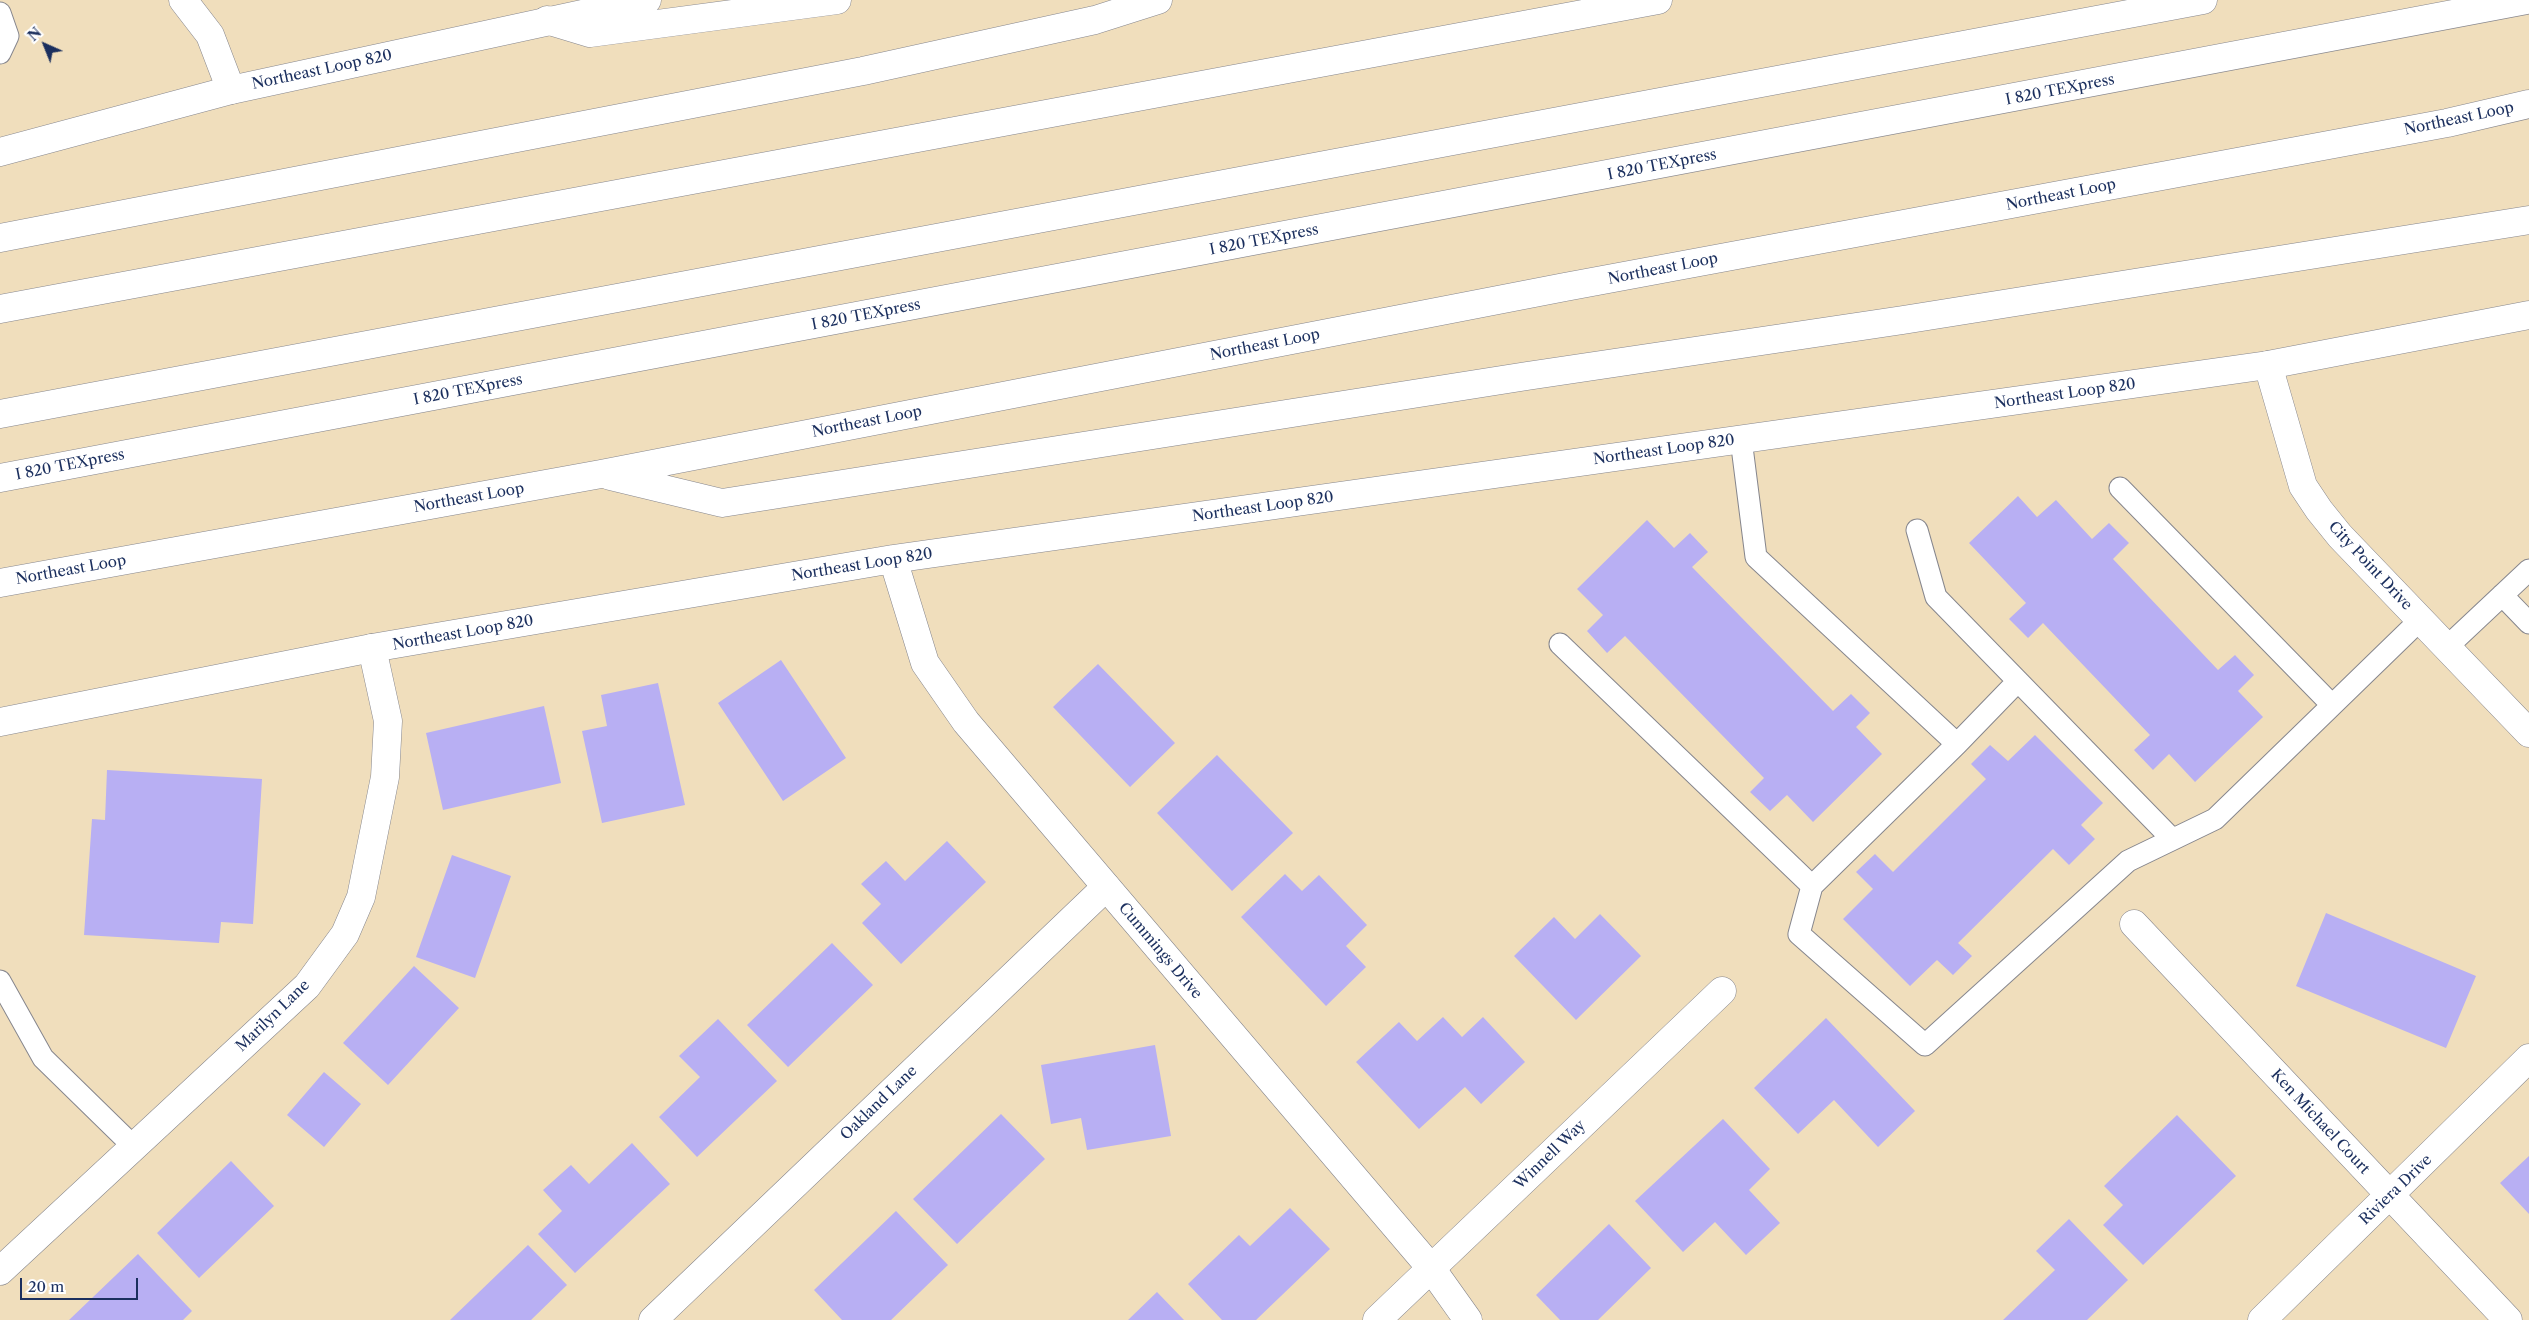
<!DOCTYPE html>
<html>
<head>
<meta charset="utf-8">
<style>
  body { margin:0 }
  #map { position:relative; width:2529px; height:1320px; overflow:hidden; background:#f0debc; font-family:"Libre Caslon Text",serif }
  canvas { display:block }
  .north { position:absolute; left:20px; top:20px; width:50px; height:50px; -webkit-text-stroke:4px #fff; paint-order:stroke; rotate:316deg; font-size:14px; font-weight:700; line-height:20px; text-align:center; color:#1b2f5e }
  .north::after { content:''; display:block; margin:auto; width:18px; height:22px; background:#1b2f5e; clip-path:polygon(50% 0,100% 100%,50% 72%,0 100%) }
  .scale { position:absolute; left:20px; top:1278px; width:118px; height:22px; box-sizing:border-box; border:2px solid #1b2f5e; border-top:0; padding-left:6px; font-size:15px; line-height:18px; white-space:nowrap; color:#1b2f5e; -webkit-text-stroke:4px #fff; paint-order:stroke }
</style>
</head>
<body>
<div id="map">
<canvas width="2529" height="1320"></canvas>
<div class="north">N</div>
<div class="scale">20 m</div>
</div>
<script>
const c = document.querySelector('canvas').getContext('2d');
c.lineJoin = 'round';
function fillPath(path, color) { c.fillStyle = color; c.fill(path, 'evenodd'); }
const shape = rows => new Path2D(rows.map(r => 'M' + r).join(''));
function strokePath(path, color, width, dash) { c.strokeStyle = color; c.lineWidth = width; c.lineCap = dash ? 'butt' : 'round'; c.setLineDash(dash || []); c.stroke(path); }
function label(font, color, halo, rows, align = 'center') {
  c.font = font + ' "Libre Caslon Text",serif'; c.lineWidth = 4; c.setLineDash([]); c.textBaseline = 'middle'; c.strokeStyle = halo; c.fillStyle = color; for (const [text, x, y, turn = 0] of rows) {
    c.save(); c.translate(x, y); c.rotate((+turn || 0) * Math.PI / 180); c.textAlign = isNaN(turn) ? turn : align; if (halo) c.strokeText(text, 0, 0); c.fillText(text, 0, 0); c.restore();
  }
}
fillPath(shape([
  [2018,496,2037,517,2056,500,2092,539,2109,523,2129,543,2113,559,2218,670,2235,655,2254,675,2238,691,2263,717,2195,782,2169,754,2153,770,2134,750,2150,735,2043,623,2028,638,2009,619,2026,603,1969,543],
  [1647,520,1674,548,1690,533,1708,552,1692,567,1833,711,1851,694,1870,713,1856,727,1882,754,1813,822,1787,795,1770,811,1750,792,1764,778,1625,636,1607,653,1587,631,1603,615,1577,589],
  [781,660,846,758,783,801,718,703],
  [1098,664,1175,743,1130,787,1053,707],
  [658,683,685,805,602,823,582,731,607,726,601,695],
  [544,706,561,783,443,810,426,733],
  [2035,735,2103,803,2081,825,2095,839,2069,865,2053,849,1958,943,1972,956,1953,975,1937,960,1910,986,1843,919,1873,889,1856,872,1875,854,1893,872,1986,779,1971,764,1990,745,2008,761],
  [1217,755,1293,833,1232,891,1157,813],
  [107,770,262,779,253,924,221,922,219,943,84,935,92,819,105,820],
  [947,841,986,882,901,964,862,923,881,904,861,884,886,861,905,881],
  [452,855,511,876,475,978,416,957],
  [1285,874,1302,891,1319,875,1367,925,1346,946,1366,967,1326,1006,1241,917],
  [2326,913,2476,976,2446,1048,2296,986],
  [1600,914,1641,956,1576,1020,1514,956,1554,917,1575,939],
  [832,943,873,985,788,1067,747,1025],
  [414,966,459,1008,388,1085,343,1043],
  [1443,1017,1462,1037,1483,1017,1525,1062,1481,1104,1465,1087,1419,1129,1356,1062,1399,1022,1417,1041],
  [1826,1018,1915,1111,1878,1147,1834,1100,1798,1134,1754,1088],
  [718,1019,777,1081,697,1157,659,1117,700,1077,679,1056],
  [1155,1045,1171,1136,1087,1150,1081,1118,1051,1124,1041,1065],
  [324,1072,361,1104,324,1147,287,1115],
  [1001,1114,1045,1159,957,1244,913,1199],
  [2177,1115,2236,1176,2143,1265,2103,1225,2123,1205,2104,1186],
  [1723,1119,1770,1169,1749,1190,1780,1223,1746,1255,1715,1222,1683,1252,1635,1201],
  [632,1143,670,1184,575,1273,538,1234,562,1211,543,1190,571,1165,589,1184],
  [2529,1156,2529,1214,2500,1183],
  [231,1161,274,1206,199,1278,157,1233],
  [1290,1208,1330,1249,1256,1320,1222,1320,1188,1284,1239,1235,1250,1246],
  [896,1211,948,1265,891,1320,842,1320,814,1290],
  [2069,1219,2128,1280,2087,1320,2003,1320,2055,1270,2036,1251],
  [1609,1224,1651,1268,1598,1320,1560,1320,1536,1295],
  [528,1245,567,1285,531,1320,450,1320],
  [138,1254,192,1311,183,1320,69,1320],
  [1157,1292,1184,1320,1128,1320]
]), '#b8aff3');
const lane = shape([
  [0,13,8,36,0,53],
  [2120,488,2332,705],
  [1917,530,1936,597,2172,839],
  [2502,595,2529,623],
  [1560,644,1812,886,1957,744,1756,557,1741,439],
  [2447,647,2529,570],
  [1957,744,2018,681],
  [1812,886,1799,934,1925,1045,2128,861,2215,819,2421,619],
  [0,981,43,1058,134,1147]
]);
const street = shape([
  [183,0,210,35,231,90],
  [2268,365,2303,486,2319,510,2340,536,2529,733],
  [2134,924,2508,1320],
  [0,1271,307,986,345,934,361,897,385,777,388,721,372,648],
  [653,1320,1106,887],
  [1377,1320,1722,991],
  [2262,1320,2529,1058]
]);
const secondary = shape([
  [0,152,231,90,647,0],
  [893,559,925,663,966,722,1431,1268,1468,1320],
  [0,722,372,648,893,559,2268,365,2529,315]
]);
const highway = shape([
  [547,20,590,33,837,0],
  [0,238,863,71,1095,20,1158,0],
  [0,309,1658,0],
  [0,414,2203,0],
  [610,476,722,503,1527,376,1903,320,2529,220],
  [0,478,2527,0],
  [0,583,601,474,1565,287,2447,123,2529,104]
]);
strokePath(lane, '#86868d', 23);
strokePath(street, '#86868d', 29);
strokePath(secondary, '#86868d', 29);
strokePath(highway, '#86868d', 29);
strokePath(lane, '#fff', 21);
strokePath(street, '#fff', 28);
strokePath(secondary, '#fff', 28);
strokePath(highway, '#fff', 28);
label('15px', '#1b2f5e', '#fff', [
  ["Northeast Loop 820",322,70,-12],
  ["I 820 TEXpress",2060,90,-11],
  ["Northeast Loop",2459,119,-12],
  ["I 820 TEXpress",1662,165,-11],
  ["Northeast Loop",2061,195,-11],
  ["I 820 TEXpress",1264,240,-11],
  ["Northeast Loop",1663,269,-11],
  ["I 820 TEXpress",866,315,-11],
  ["Northeast Loop",1265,345,-11],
  ["I 820 TEXpress",468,390,-11],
  ["Northeast Loop 820",2065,394,-8],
  ["Northeast Loop",867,422,-11],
  ["Northeast Loop 820",1664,450,-8],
  ["I 820 TEXpress",70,465,-11],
  ["Northeast Loop",469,498,-10],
  ["Northeast Loop 820",1263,507,-8],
  ["Northeast Loop 820",862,565,-9],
  ["City Point Drive",2370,566,47],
  ["Northeast Loop",71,570,-10],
  ["Northeast Loop 820",463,633,-10],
  ["Cummings Drive",1160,951,50],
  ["Marilyn Lane",273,1016,-44],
  ["Oakland Lane",879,1103,-44],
  ["Ken Michael Court",2320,1122,47],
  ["Winnell Way",1550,1155,-44],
  ["Riviera Drive",2396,1190,-44]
]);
</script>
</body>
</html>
